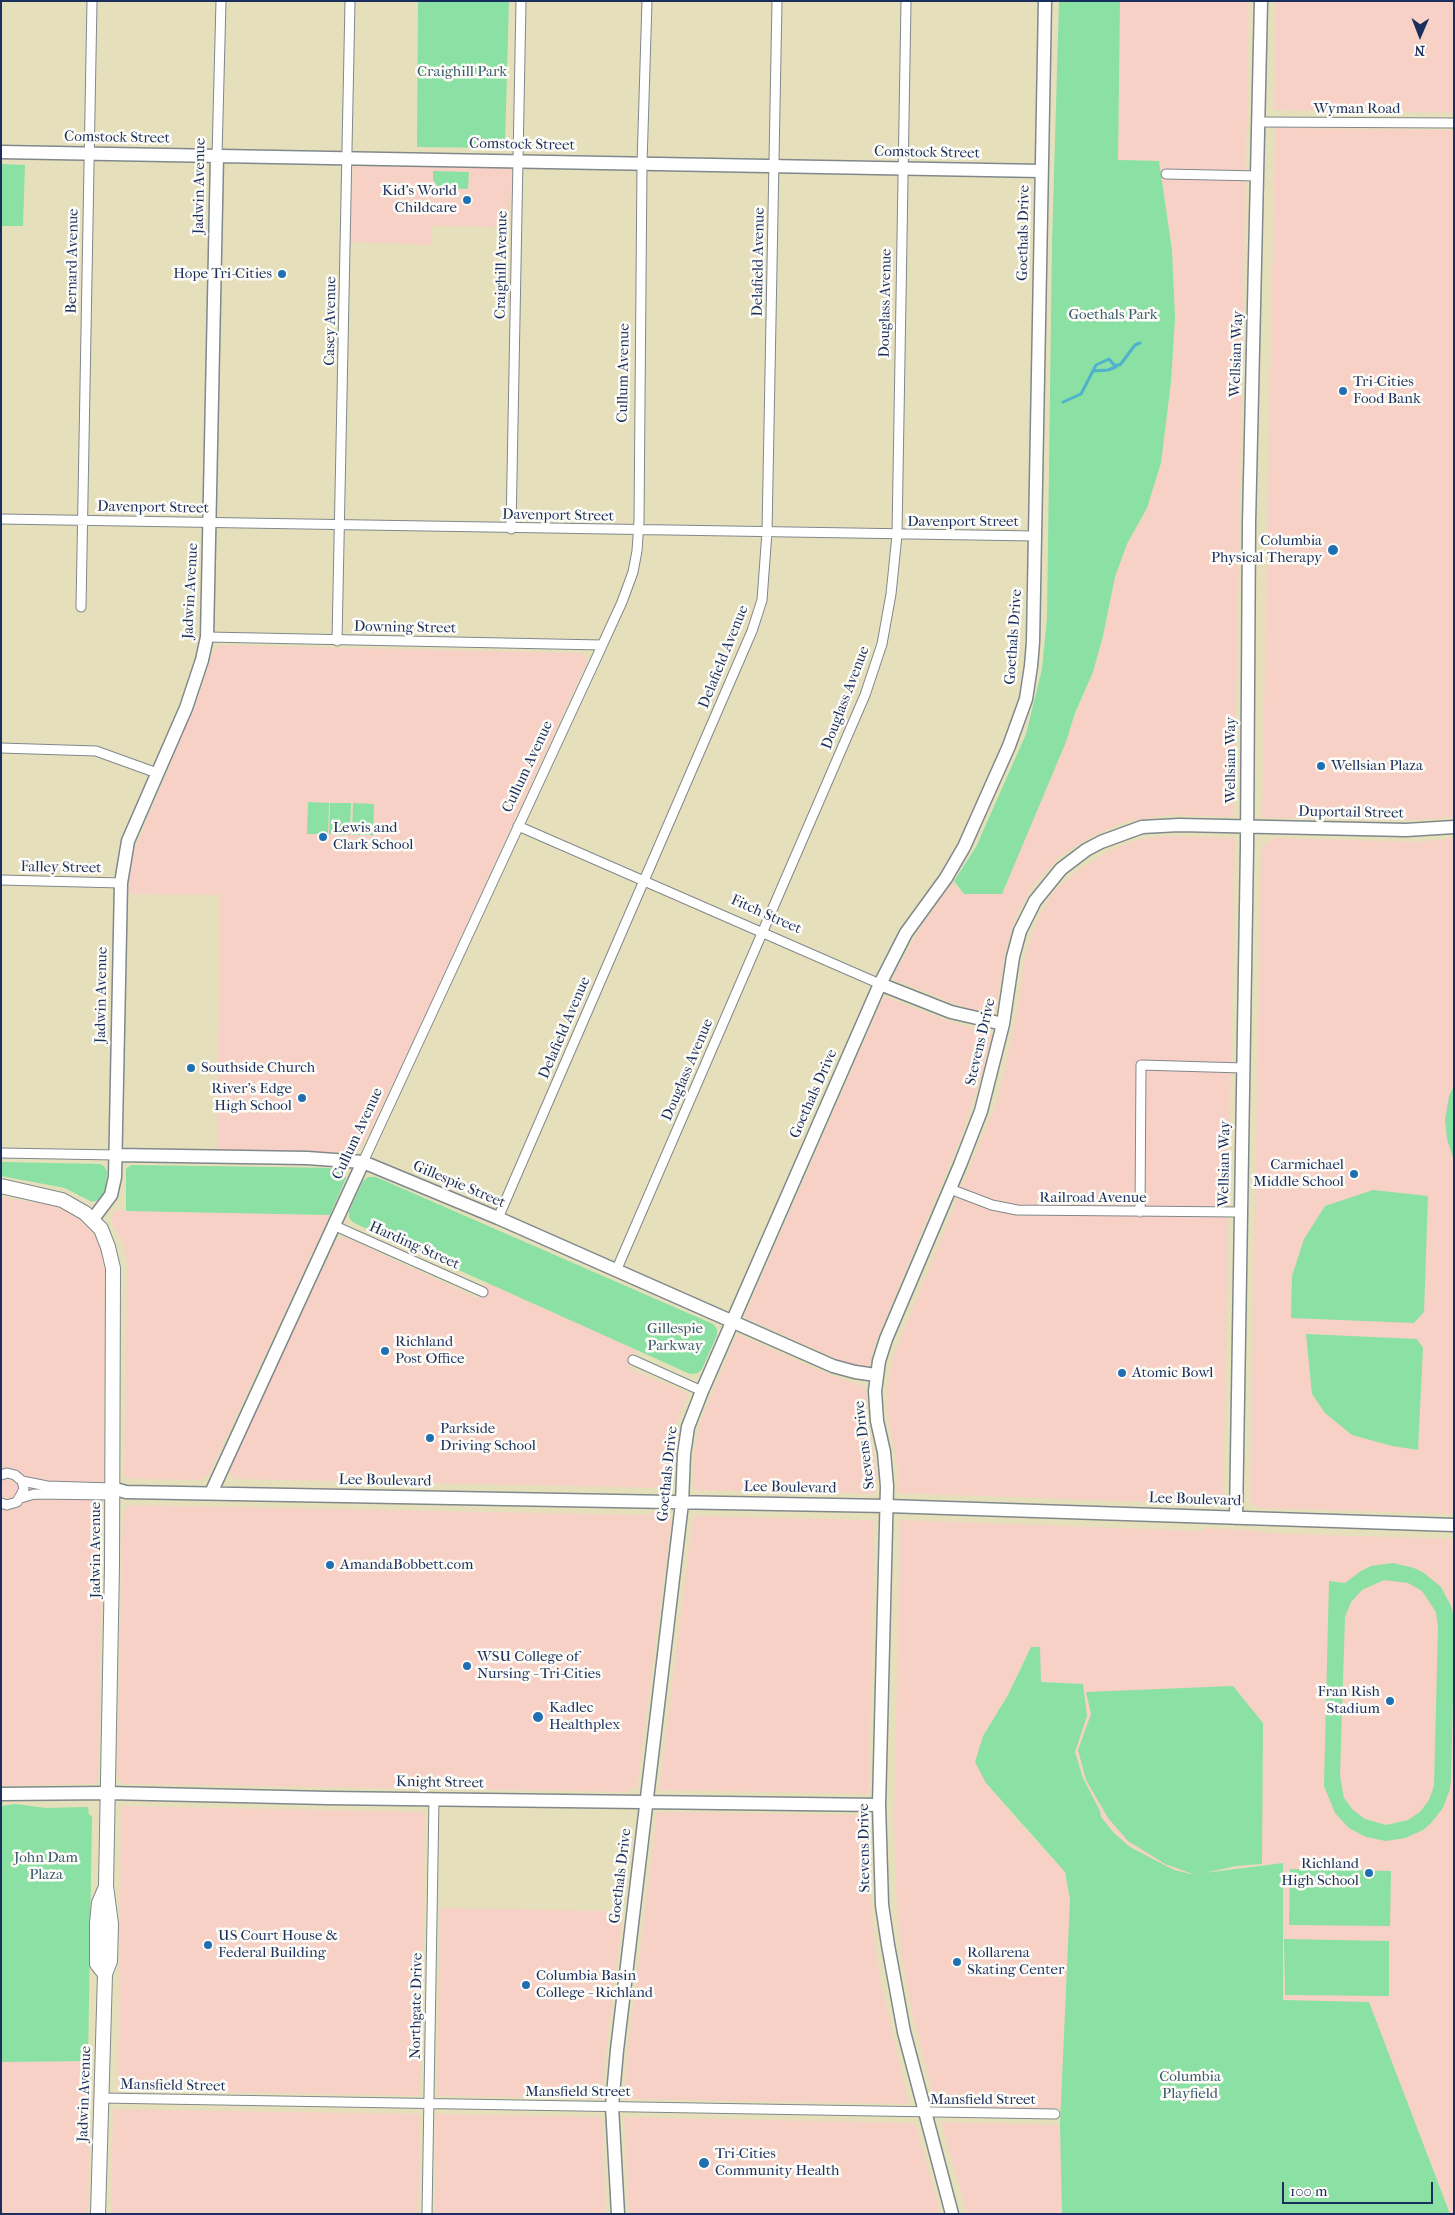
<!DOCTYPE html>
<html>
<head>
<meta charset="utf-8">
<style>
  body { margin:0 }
  #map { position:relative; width:1455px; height:2215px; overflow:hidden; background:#e5e0bb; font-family:"IM FELL French Canon",serif }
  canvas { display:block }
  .frame { position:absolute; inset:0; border:2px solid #1b2f5e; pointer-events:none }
  .north { position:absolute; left:1395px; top:10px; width:50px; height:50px; -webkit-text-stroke:4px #fdfcf7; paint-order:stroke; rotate:181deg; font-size:14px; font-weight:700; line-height:20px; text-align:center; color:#1b2f5e }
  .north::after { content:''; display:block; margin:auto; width:18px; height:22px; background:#1b2f5e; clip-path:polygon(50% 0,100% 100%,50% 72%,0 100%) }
  .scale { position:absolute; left:1282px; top:2182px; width:151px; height:22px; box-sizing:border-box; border:2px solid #1b2f5e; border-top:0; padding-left:6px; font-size:15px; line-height:18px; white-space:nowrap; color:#1b2f5e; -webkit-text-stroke:4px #fdfcf7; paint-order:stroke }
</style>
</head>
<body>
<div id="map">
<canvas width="1455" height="2215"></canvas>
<div class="frame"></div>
<div class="north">N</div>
<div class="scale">100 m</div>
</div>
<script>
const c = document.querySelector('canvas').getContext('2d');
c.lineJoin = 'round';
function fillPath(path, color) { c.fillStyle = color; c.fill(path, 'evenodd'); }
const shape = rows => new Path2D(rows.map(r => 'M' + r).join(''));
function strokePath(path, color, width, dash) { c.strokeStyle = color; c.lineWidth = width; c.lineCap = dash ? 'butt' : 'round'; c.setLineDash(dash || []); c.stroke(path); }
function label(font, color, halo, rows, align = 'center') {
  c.font = font + ' "IM FELL French Canon",serif'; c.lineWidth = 5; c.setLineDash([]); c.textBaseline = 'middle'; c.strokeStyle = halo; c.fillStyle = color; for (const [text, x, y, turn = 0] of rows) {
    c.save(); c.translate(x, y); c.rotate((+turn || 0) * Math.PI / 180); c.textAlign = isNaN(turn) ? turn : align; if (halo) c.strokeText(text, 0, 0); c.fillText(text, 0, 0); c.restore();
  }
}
fillPath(shape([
  [1120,1,1249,1,1234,817,1169,815,1125,822,1090,837,1058,858,1033,886,1017,914,1006,948,995,1015,979,1013,892,979,922,924,954,881,958,889,1002,894,1093,672,1103,636,1115,577,1127,544,1147,508,1161,463,1171,382,1175,318,1172,250,1159,161,1118,160],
  [1276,1,1454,1,1454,113,1274,110],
  [1275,128,1454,130,1454,817,1416,820,1262,818],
  [353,166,512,168,509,227,432,226,431,245,351,242],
  [223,645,574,653,581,653,588,660,407,1055,365,1141,356,1153,217,1149,220,895,129,894,129,876,134,851,200,693,212,654,217,647],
  [1166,836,1235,838,1223,1505,897,1493,898,1471,887,1409,887,1388,893,1357,998,1098,1015,1023,1025,955,1037,921,1054,891,1076,872,1105,853,1137,840],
  [1276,838,1417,842,1454,838,1454,1514,1260,1508,1253,1505,1250,1501,1261,852,1264,845],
  [884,996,945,1020,992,1034,983,1070,961,1137,874,1346,869,1368,841,1361,744,1317],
  [1,1197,52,1205,78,1216,96,1236,104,1258,106,1284,98,1779,93,1784,1,1786],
  [115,1210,330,1215,209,1474,201,1480,131,1479,124,1475,127,1263,123,1245,111,1221],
  [342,1238,347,1238,479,1299,487,1283,637,1350,630,1369,688,1393,674,1431,669,1483,661,1488,235,1479,231,1476,229,1467,336,1241],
  [737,1334,823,1372,866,1387,867,1415,877,1474,876,1494,693,1490,694,1451,701,1420],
  [129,1505,648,1515,652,1512,666,1512,669,1514,673,1525,670,1529,637,1787,627,1792,122,1784,117,1775,123,1512],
  [693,1516,874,1520,869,1794,659,1790],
  [900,1520,1202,1531,1205,1528,1260,1531,1262,1533,1454,1539,1454,2214,1450,2214,1283,2000,1283,1863,1230,1868,1193,1876,1155,1861,1135,1848,1130,1847,1114,1833,1101,1817,1100,1810,1090,1792,1077,1762,1075,1752,1087,1716,1040,1682,1040,1647,1031,1647,1008,1695,983,1736,986,1783,1020,1824,1065,1872,1070,1899,1061,2108,938,2108,928,2075,913,2018,902,1957,897,1916,894,1822],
  [121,1806,425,1812,420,2096,118,2090],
  [657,1812,869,1815,869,1878,873,1929,880,1979,909,2104,624,2099,627,2058],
  [440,1908,623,1911,605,2059,602,2099,437,2096],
  [91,2061,88,2214,1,2214,1,2062],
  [113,2109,420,2114,418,2214,111,2214],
  [436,2114,602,2117,606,2214,435,2214],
  [624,2117,915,2123,941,2214,629,2214],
  [941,2122,1060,2125,1062,2214,967,2214]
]), '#f7d1c6');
fillPath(shape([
  [418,1,509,1,505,143,499,148,417,147],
  [1059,1,1120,1,1118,160,1159,161,1172,250,1175,318,1171,382,1161,463,1147,508,1127,544,1115,577,1103,636,1093,672,1075,713,1066,742,1002,894,964,894,954,881,976,847,1026,734,1042,669,1047,618,1052,244],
  [1,164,25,165,23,226,1,226],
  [433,171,469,172,468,189,439,188,433,180],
  [308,802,329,803,328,834,307,834],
  [330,803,351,803,350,835,329,834],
  [353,803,374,804,373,835,352,835],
  [1454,1086,1454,1161,1447,1139,1445,1120,1449,1096],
  [1,1162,100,1164,104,1166,107,1171,106,1187,101,1199,92,1202,65,1188,1,1176],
  [131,1165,338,1168,343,1171,346,1178,330,1215,126,1211,126,1169],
  [368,1177,376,1177,713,1324,717,1329,717,1335,702,1369,698,1373,690,1374,354,1223,349,1218,349,1211,363,1181],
  [1373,1190,1428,1196,1424,1312,1414,1323,1291,1318,1292,1276,1304,1239,1325,1206],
  [1306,1334,1417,1339,1423,1348,1418,1450,1392,1446,1352,1435,1325,1413,1312,1394],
  [1393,1563,1414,1568,1424,1573,1441,1587,1451,1606,1454,1617,1454,1657,1451,1779,1450,1789,1443,1808,1431,1823,1423,1830,1405,1838,1386,1841,1366,1837,1349,1828,1335,1813,1324,1786,1329,1581,1345,1583,1361,1571,1371,1566],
  [1384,1580,1408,1583,1422,1591,1436,1612,1438,1628,1434,1786,1429,1800,1420,1812,1408,1820,1386,1825,1365,1819,1353,1810,1344,1798,1340,1776,1345,1617,1351,1602,1362,1590],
  [1031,1647,1040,1647,1041,1682,1083,1684,1087,1716,1075,1752,1083,1778,1100,1811,1101,1817,1114,1833,1130,1847,1174,1870,1196,1875,1165,1864,1128,1841,1108,1818,1086,1780,1078,1750,1091,1714,1086,1692,1233,1686,1263,1723,1262,1864,1236,1866,1204,1873,1283,1863,1283,2000,1369,2002,1450,2214,1062,2214,1060,2125,1070,1899,1065,1872,986,1783,975,1762,983,1736,1008,1695],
  [15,1804,46,1808,88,1807,89,1815,92,1816,88,2061,1,2062,1,1806],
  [1290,1869,1391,1871,1390,1926,1289,1925],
  [1284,1939,1389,1941,1389,1996,1285,1995]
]), '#8be0a3');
strokePath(shape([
  [1093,371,1108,370,1116,367],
  [1063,402,1081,394,1096,365,1109,359,1114,365,1120,365,1135,345,1140,343]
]), '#50b1cf', 3);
const street = shape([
  [1260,122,1454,123],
  [217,156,221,1],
  [1166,174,1258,176],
  [1,519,1034,536],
  [511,529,521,1],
  [81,607,92,1],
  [207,637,602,645],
  [337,641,350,1],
  [1,748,96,751,157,773],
  [518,826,880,984],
  [1,880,121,883],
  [1,1153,116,1155],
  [363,1162,595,661,622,602,633,572,637,551,639,521,642,164,647,1],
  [950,1189,992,1205,1017,1210,1240,1212],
  [1140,1212,1141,1065,1243,1068],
  [498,1218,752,631,762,600,767,532,777,1],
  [333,1225,483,1292],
  [616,1271,865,695,882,644,891,594,897,535,906,1],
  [633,1360,702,1391],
  [1,1475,7,1473,15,1475,22,1481,24,1489,17,1502,7,1505,1,1503],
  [22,1481,47,1486,112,1488],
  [21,1498,34,1494,112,1495],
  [101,2098,1055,2114],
  [427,2214,434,1799]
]);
const secondary = shape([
  [1,152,1041,171],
  [880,984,951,1012,1003,1024],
  [116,1155,307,1158,363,1162,498,1218,833,1366,855,1372,876,1375],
  [93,1219,111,1195,115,1177,121,883,128,841,186,708,202,660,207,637,217,156],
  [112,1488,126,1492,887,1506,1454,1525],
  [211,1493,363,1162],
  [1236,1518,1247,847,1249,523,1261,1],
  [1,1794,108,1793,327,1798,879,1805],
  [618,2214,612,2106,617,2050,682,1503,684,1454,688,1427,702,1391,880,984,906,933,946,878,964,847,1009,746,1026,699,1031,666,1033,642,1045,1],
  [952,2214,904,2032,888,1945,882,1905,879,1805,887,1486,884,1452,877,1421,875,1391,879,1361,886,1339,960,1165,981,1111,1003,1024,1013,957,1020,931,1035,901,1061,869,1086,850,1101,842,1142,827,1179,825,1406,830,1454,827]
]);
const primary = shape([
  [1,1186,62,1200,85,1213,101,1229,108,1247,113,1268,112,1566,106,1886,111,1924,110,1961,105,1974,98,2214],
  [105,1889,99,1903,97,1923,97,1964,105,1974]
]);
strokePath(street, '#80888c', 11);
strokePath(secondary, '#80888c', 15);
strokePath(primary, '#80888c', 16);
strokePath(street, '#fff', 9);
strokePath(secondary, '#fff', 12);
strokePath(primary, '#fff', 14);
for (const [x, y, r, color] of [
  [467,200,5,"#1f6fb2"],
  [282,274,5,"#1f6fb2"],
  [1343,391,5,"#1f6fb2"],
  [1333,550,6,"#1f6fb2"],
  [1321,766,5,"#1f6fb2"],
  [323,837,5,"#1f6fb2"],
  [191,1068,5,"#1f6fb2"],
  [302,1098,5,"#1f6fb2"],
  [1354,1174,5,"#1f6fb2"],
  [385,1351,5,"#1f6fb2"],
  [1122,1373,5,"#1f6fb2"],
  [430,1438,5,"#1f6fb2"],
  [330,1565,5,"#1f6fb2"],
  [467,1666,5,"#1f6fb2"],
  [1390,1701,5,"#1f6fb2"],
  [538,1717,6,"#1f6fb2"],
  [1369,1873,5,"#1f6fb2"],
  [208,1945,5,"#1f6fb2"],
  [957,1962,5,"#1f6fb2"],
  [526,1985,5,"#1f6fb2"],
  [704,2163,6,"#1f6fb2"]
]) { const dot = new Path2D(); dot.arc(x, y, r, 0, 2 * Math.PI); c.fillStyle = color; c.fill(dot); strokePath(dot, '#fdfcf7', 2); }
label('15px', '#375b6f', '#fdfcf7', [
  ["Craighill Park",462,72],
  ["Goethals Park",1113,315],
  ["Gillespie",675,1329],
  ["Parkway",675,1346],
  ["John Dam",46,1858],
  ["Plaza",46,1875],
  ["Columbia",1190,2077],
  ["Playfield",1190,2094]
]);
label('15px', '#1b2f5e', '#fdfcf7', [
  ["Wyman Road",1357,109],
  ["Comstock Street",117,138,1],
  ["Comstock Street",522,145,1],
  ["Comstock Street",927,153,1],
  ["Jadwin Avenue",200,186,-89],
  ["Goethals Drive",1024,233,-89],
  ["Bernard Avenue",73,261,-89],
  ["Delafield Avenue",759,262,-89],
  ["Craighill Avenue",502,265,-89],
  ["Douglass Avenue",886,303,-89],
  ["Casey Avenue",331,321,-89],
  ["Wellsian Way",1237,354,-88],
  ["Cullum Avenue",624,373,-89],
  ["Davenport Street",153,508,1],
  ["Davenport Street",558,516,1],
  ["Davenport Street",963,522],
  ["Jadwin Avenue",191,591,-87],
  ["Downing Street",405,628,1],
  ["Goethals Drive",1014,637,-86],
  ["Delafield Avenue",724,657,-68],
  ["Douglass Avenue",846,698,-69],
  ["Wellsian Way",1231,760,-90],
  ["Cullum Avenue",528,767,-65],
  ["Duportail Street",1351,813,1],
  ["Falley Street",61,868,1],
  ["Fitch Street",766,915,24],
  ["Jadwin Avenue",102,995,-89],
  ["Delafield Avenue",565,1028,-67],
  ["Stevens Drive",981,1042,-77],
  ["Douglass Avenue",688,1070,-67],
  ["Goethals Drive",814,1094,-66],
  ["Cullum Avenue",358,1134,-65],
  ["Wellsian Way",1225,1164,-89],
  ["Gillespie Street",459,1185,23],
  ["Railroad Avenue",1093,1198],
  ["Harding Street",414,1246,24],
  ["Stevens Drive",865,1445,-97],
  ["Goethals Drive",668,1474,-84],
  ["Lee Boulevard",385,1481,1],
  ["Lee Boulevard",790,1488,1],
  ["Lee Boulevard",1195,1500,2],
  ["Jadwin Avenue",96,1550,-90],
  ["Knight Street",440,1783,1],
  ["Stevens Drive",865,1848,-91],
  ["Goethals Drive",621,1876,-83],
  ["Northgate Drive",417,2006,-89],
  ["Mansfield Street",173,2086,1],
  ["Mansfield Street",578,2092],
  ["Jadwin Avenue",85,2094,-88],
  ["Mansfield Street",983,2100]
]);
label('15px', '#1b2f5e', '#fdfcf7', [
  ["Kid's World",457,191,"right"],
  ["Childcare",457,208,"right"],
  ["Hope Tri-Cities",272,274,"right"],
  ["Tri-Cities",1353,382],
  ["Food Bank",1353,399],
  ["Columbia",1322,541,"right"],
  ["Physical Therapy",1322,558,"right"],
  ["Wellsian Plaza",1331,766],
  ["Lewis and",333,828],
  ["Clark School",333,845],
  ["Southside Church",201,1068],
  ["River's Edge",292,1089,"right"],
  ["High School",292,1106,"right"],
  ["Carmichael",1344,1165,"right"],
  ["Middle School",1344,1182,"right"],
  ["Richland",395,1342],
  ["Post Office",395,1359],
  ["Atomic Bowl",1132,1373],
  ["Parkside",440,1429],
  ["Driving School",440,1446],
  ["AmandaBobbett.com",340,1565],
  ["WSU College of",477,1657],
  ["Nursing - Tri-Cities",477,1674],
  ["Fran Rish",1380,1692,"right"],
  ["Stadium",1380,1709,"right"],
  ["Kadlec",549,1708],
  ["Healthplex",549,1725],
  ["Richland",1359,1864,"right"],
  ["High School",1359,1881,"right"],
  ["US Court House &",218,1936],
  ["Federal Building",218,1953],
  ["Rollarena",967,1953],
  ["Skating Center",967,1970],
  ["Columbia Basin",536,1976],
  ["College - Richland",536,1993],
  ["Tri-Cities",715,2154],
  ["Community Health",715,2171]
], 'left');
</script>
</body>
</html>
